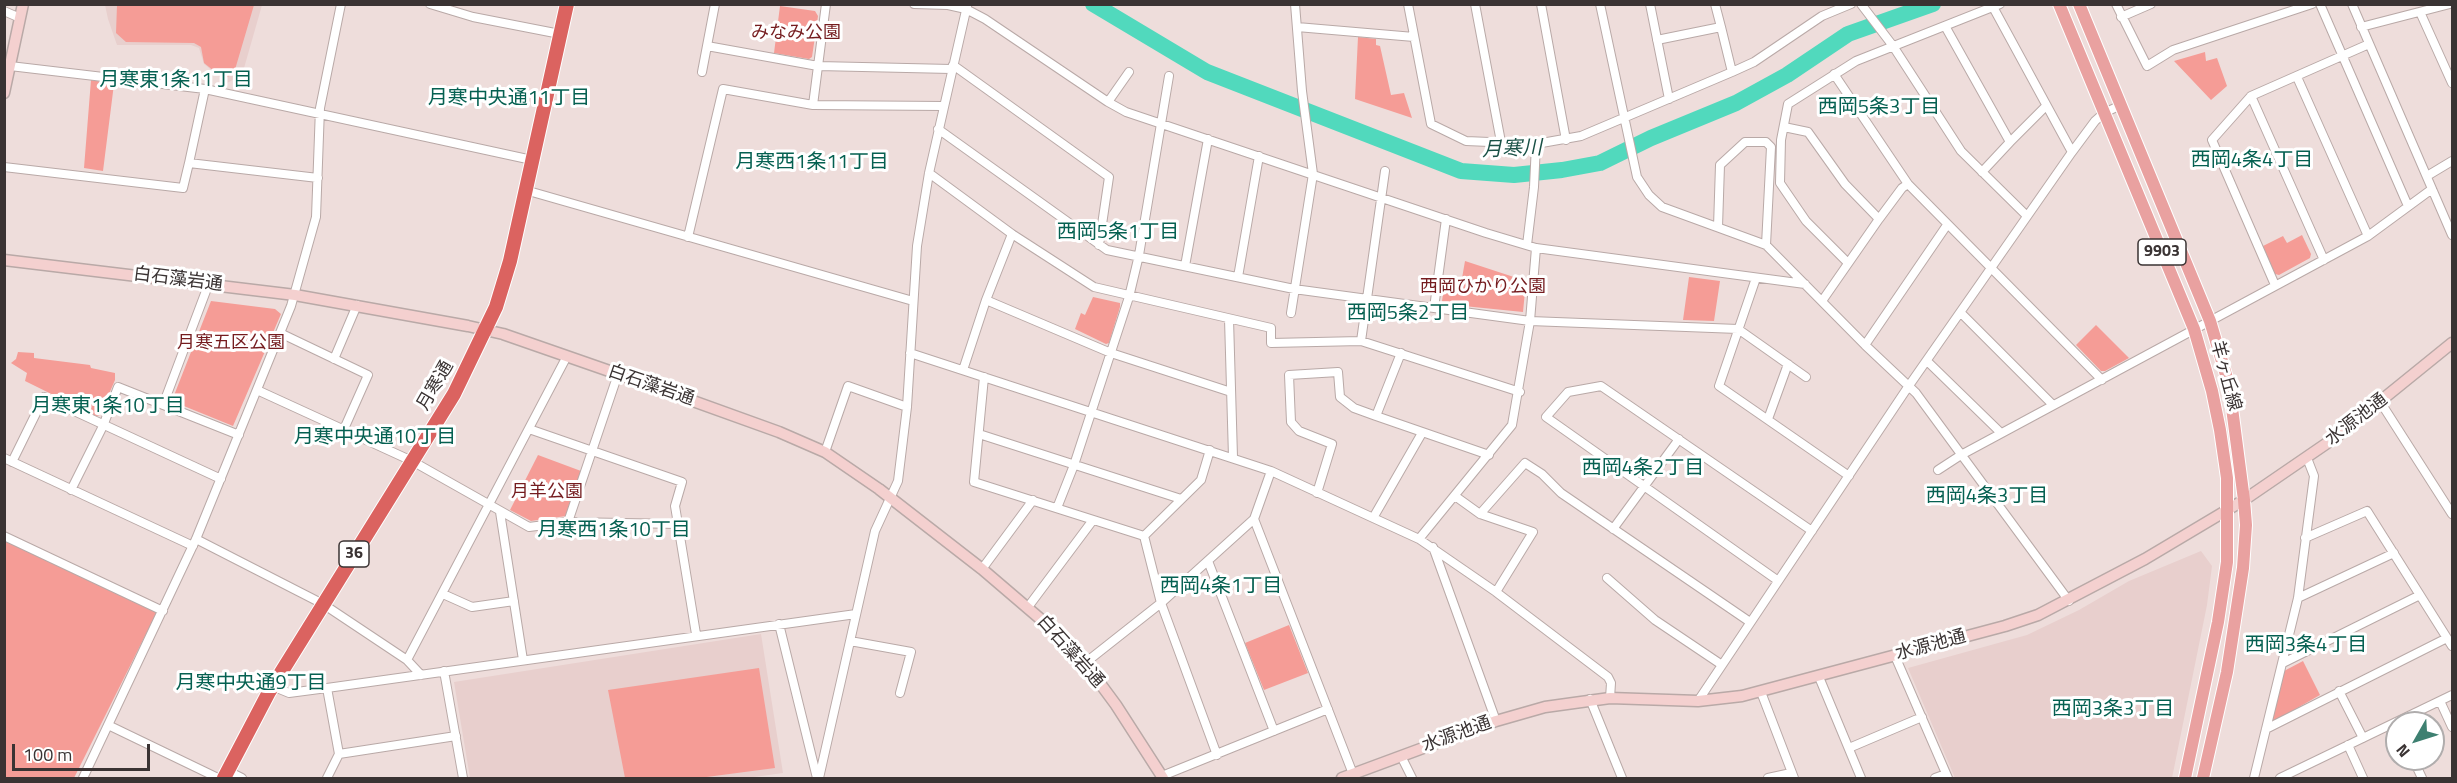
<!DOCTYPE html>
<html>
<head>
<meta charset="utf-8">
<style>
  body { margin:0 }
  #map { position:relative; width:2457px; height:783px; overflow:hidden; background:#eedddb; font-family:"Titillium Web",sans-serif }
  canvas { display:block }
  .frame { position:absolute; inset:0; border:6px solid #3a3333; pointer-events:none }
  .north { position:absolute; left:2385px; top:711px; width:60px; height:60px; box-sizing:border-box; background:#fff; border:2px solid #b0adad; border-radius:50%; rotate:231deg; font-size:16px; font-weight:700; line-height:24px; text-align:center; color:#3a3333 }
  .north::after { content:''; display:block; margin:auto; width:21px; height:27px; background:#3e8071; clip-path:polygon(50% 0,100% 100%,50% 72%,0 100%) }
  .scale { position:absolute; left:12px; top:744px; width:138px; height:27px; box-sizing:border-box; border:3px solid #3a3333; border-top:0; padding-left:8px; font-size:18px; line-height:21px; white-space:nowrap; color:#3a3333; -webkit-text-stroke:4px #fff; paint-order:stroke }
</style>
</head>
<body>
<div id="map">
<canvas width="2457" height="783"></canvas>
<div class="frame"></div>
<div class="north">N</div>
<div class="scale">100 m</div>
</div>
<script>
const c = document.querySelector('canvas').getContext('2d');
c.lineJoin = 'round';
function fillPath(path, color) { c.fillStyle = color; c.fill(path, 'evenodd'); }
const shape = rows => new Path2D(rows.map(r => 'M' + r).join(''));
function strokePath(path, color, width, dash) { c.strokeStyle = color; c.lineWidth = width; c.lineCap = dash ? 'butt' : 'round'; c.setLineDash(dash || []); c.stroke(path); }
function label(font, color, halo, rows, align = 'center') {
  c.font = font + ' "Titillium Web","Noto Sans JP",sans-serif'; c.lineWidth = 6; c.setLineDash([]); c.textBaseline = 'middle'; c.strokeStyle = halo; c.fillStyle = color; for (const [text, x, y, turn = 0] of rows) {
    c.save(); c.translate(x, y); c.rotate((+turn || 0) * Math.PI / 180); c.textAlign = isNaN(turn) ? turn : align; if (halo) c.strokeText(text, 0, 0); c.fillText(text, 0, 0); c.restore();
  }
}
fillPath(shape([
  [105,5,262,5,242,75,227,83,204,64,199,48,191,45,117,45,108,19],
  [2201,551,2212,566,2207,605,2172,778,1955,778,1908,668,2027,635,2079,610,2129,581],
  [761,634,783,773,747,778,470,778,454,682]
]), '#e8cfcd');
fillPath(shape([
  [117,5,117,4,254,5,234,73,224,79,204,63,201,47,194,43,126,42,116,33],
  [780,6,815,11,818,16,812,57,809,59,774,53],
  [1358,37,1376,39,1376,45,1380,46,1391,95,1404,93,1412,118,1355,99],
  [2205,52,2206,61,2217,58,2227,86,2211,100,2174,61],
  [91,80,114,84,103,171,84,168],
  [2302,235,2311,254,2310,258,2279,275,2275,274,2263,246,2283,236,2287,243],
  [1465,261,1526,281,1523,312,1444,304,1442,301,1445,280,1461,284],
  [1689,277,1720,281,1714,321,1683,320],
  [1093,297,1120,303,1120,307,1109,343,1106,344,1075,329,1081,313,1085,315],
  [211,301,275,309,281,314,233,426,174,402,173,398],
  [2096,325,2129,358,2105,371,2101,371,2076,345],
  [18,352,34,353,34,358,90,365,91,368,115,373,115,380,100,415,96,416,25,381,27,373,11,363,16,359],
  [538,455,581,471,566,516,531,521,510,510],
  [5,540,157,612,74,778,5,778],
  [1289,625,1308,673,1264,690,1245,643],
  [2303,661,2320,695,2271,723,2284,671],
  [759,668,775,768,699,778,625,778,608,690]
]), '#f59c96');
strokePath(shape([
  [1093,4,1207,72,1461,171,1514,175,1562,170,1600,163,1651,138,1736,103,1787,75,1848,34,1933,4]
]), '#51d9bd', 16);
const street = shape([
  [430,4,473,17,560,34],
  [914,4,948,5,966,9,985,19,1108,102,1126,112,1486,233,1536,248,1805,284],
  [1408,4,1431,124,1466,141,1536,144,1581,136,1732,72,1754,62,1822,16,1851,4],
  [1475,4,1501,142],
  [1541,4,1566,140],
  [1600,4,1637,177,1649,195,1662,207,1766,245,1865,345,1916,393,2069,601],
  [1650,4,1669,99],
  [1861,4,1893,46,1961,151,2027,216],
  [2116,4,2147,66,2173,50,2312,4],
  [2320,4,2408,206],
  [2352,4,2452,235],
  [1993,7,2072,152],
  [4,11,20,18],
  [2420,12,2452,83],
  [2121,17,2151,4],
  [1945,26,2010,142,1982,172],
  [1297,27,1414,37],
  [1721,27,1732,72],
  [2361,27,2450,4],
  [1657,40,1721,27,1715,4],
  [707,46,818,66,951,69],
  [953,65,1109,177,1099,245],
  [10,66,205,89,532,160],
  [702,72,715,4],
  [1834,74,1908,184,2102,380],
  [2297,77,2368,236],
  [2251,96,2324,260],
  [1108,102,1129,72],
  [813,105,826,4],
  [1784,127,1808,132,1845,184,1879,219],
  [938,129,1107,250,1294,289,1530,321,1738,329,1806,377],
  [2010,142,2046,106],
  [189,163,205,89],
  [4,167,183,188,189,163,318,178],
  [1385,171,1361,341,1520,392],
  [929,173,1012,234,1094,287,1271,328,1271,343,1361,341],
  [2427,176,2452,161],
  [525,190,913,301],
  [1718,227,1720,165,1745,142,1766,142,1771,147,1766,245],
  [688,237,723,89,813,105,943,106],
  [1527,245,1534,187,1536,144],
  [1848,263,1806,221,1780,183,1781,140,1788,104,1856,61,2000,4],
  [1185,266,1208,139],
  [1238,277,1259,156],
  [1756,278,1719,386,1849,476],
  [2275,285,2212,140,2251,96,2369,44],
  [986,300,1111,353,1231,392],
  [1822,301,1879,219,1902,188,1908,184],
  [1434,308,1446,219],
  [1291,313,1313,174,1302,91,1295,4],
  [1961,313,2053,405],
  [1229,319,1233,457],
  [280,333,368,375,344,429],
  [1865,345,1947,225],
  [910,353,1271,471,1419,539,1496,592,1608,677,1611,683,1610,698],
  [1401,353,1376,416,1489,455],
  [334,359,357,305],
  [1927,361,2001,433],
  [963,370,986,300,1012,234],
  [984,377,974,482,1144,536,1161,603,1217,755],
  [257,390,412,461,529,527,568,522,678,524],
  [2381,403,2452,514],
  [163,405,209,283],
  [1768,419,1788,364],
  [529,429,682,482,675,506,696,634],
  [979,434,1181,499],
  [825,452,848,386,907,407],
  [4,458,193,546],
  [12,462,44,397,221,479],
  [1938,470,1961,455,2368,236,2432,189],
  [71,490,103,426,118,387,239,435],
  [1317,493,1332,444,1299,431,1291,422,1289,375,1338,372,1340,397,1354,408,1376,416],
  [1455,496,1480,514,1533,532,1496,592],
  [1057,508,1074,465,1129,297,1139,255,1169,76],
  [500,512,523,660],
  [1480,514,1525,463,1542,474,1561,493,1750,622],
  [1373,518,1422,433],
  [1254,519,1353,774],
  [568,522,618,374],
  [1613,529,1679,439],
  [4,536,163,611],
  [1144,536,1201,480,1210,450],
  [2305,538,2367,511,2452,646],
  [196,539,323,604,407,660,421,675],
  [1419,539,1512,425,1530,321,1536,248],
  [1433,547,1496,721],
  [1208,561,1274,731],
  [982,569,1033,500],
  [1607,578,1655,620,1722,665],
  [1777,580,1546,417,1568,392,1601,386,1812,531],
  [443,594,472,607,514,601],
  [2298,598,2394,553],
  [1028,607,1093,520],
  [779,624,817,778],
  [850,641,911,652,900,693],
  [1895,656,1948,778],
  [407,660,566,358],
  [1085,663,1161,603,1254,519,1271,471],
  [2283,663,2420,595],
  [444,671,463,778],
  [1819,677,1861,778],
  [272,686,289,693,327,688],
  [2339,691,2363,738],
  [1761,692,1794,778],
  [1590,699,1622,778],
  [1698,701,1908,387,2072,152,2095,121,2104,113,2121,105],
  [2440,701,2452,727],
  [108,725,218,778],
  [2266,729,2447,638],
  [2348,745,2363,778],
  [1849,748,1922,717],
  [339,754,456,736],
  [1401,756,1412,778],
  [2413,759,2422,778],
  [228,771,242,778],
  [1162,776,1328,709],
  [83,778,196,539,291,306,316,217,320,108,341,4],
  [327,778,339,754,327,688,856,614],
  [819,778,875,531,898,481,907,407,917,246,929,173,967,6],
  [1768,778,1791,773],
  [1935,778,1946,774],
  [2254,778,2298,598,2314,476,2307,458],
  [2280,778,2452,695]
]);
const secondary = shape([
  [4,93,23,4],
  [4,260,295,295,468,326,503,334,618,374,779,432,825,452,879,489,982,569,1058,634,1085,663,1116,705,1163,778],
  [1342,778,1496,721,1545,707,1610,698,1698,701,1742,696,2005,626,2038,615,2145,559,2244,500,2336,437,2452,343]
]);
const primary = shape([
  [2059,4,2194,329,2212,391,2220,430,2227,478,2227,562,2218,622,2185,778],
  [2079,4,2210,321,2229,385,2244,500,2246,525,2243,568,2227,672,2203,778]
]);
const highway = shape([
  [224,778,269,692,454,394,496,307,510,261,567,4]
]);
strokePath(street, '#b9a9a7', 10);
strokePath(secondary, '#b9a9a7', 13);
strokePath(primary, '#fff', 14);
strokePath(highway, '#fff', 16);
strokePath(street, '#fff', 8);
strokePath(secondary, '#f4d0cf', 10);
strokePath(primary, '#e9a1a0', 12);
strokePath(highway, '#db6360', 14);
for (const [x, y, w] of [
  [2162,252,48],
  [354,554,30]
]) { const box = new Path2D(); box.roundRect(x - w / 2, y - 13, w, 26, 4.5); c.fillStyle = '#fff'; c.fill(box); strokePath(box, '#3a3333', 1.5); }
label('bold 16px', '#3a3333', null, [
  ["9903",2162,252],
  ["36",354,554]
]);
label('18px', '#751c1f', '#fff', [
  ["みなみ公園",796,34],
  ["西岡ひかり公園",1483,288],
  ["月寒五区公園",231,344],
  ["月羊公園",547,493]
]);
label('18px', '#3a3333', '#fff', [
  ["白石藻岩通",178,280,7],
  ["羊ヶ丘線",2225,376,75],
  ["月寒通",436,386,-60],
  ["白石藻岩通",651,386,19],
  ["水源池通",2357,420,-38],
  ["水源池通",1931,646,-15],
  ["白石藻岩通",1070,652,48],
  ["水源池通",1457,735,-20]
]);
label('20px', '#056051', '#fff', [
  ["月寒東1条11丁目",176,81],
  ["月寒中央通11丁目",509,99],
  ["西岡5条3丁目",1879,108],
  ["西岡4条4丁目",2252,161],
  ["月寒西1条11丁目",812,163],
  ["西岡5条1丁目",1118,233],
  ["西岡5条2丁目",1408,314],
  ["月寒東1条10丁目",108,407],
  ["月寒中央通10丁目",375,438],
  ["西岡4条2丁目",1643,469],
  ["西岡4条3丁目",1987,497],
  ["月寒西1条10丁目",614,531],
  ["西岡4条1丁目",1221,587],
  ["西岡3条4丁目",2306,646],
  ["月寒中央通9丁目",251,684],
  ["西岡3条3丁目",2113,710]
]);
label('italic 20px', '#195146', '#fff', [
  ["月寒川",1512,150,-2]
]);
</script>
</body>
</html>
